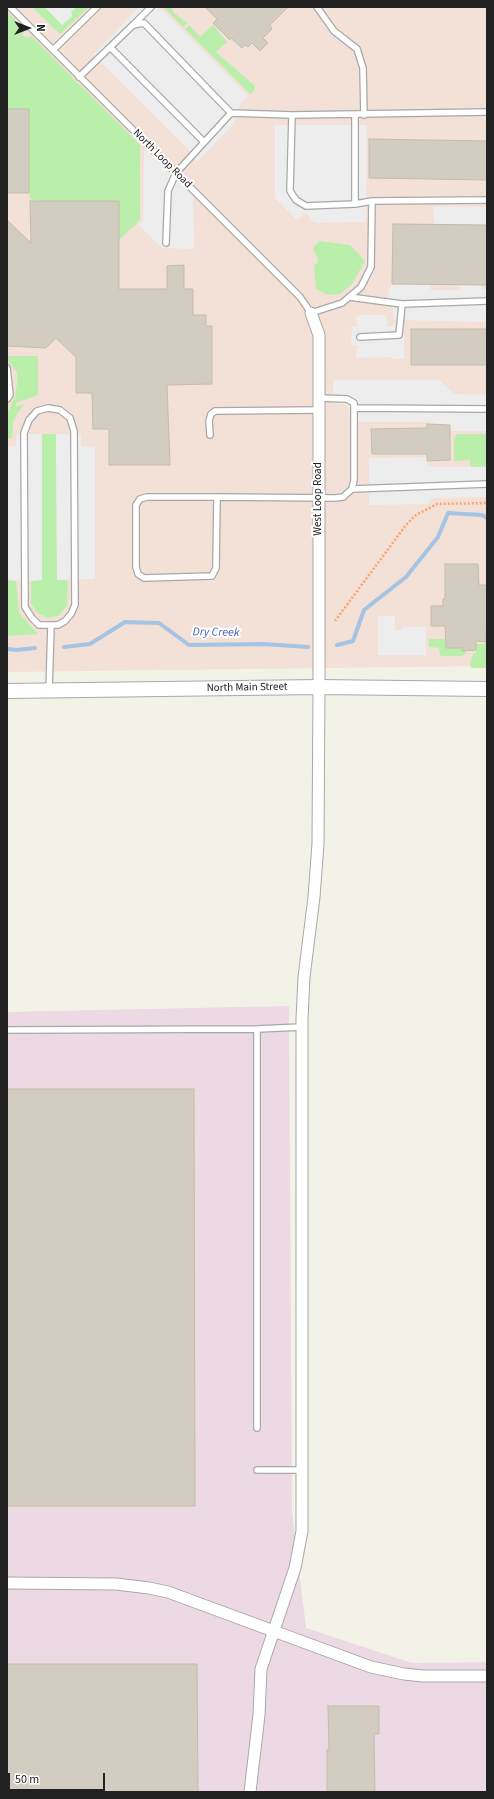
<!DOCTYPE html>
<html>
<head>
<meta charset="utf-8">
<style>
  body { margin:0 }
  #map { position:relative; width:494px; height:1799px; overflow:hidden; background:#f2f2e7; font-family:"Source Sans 3",sans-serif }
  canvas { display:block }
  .frame { position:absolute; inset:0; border:8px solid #212121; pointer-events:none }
  .north { position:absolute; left:8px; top:8px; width:40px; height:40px; -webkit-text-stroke:3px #fff; paint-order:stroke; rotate:90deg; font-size:11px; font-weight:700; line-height:16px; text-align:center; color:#212121 }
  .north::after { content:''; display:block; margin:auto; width:14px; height:18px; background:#212121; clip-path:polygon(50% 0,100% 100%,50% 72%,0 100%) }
  .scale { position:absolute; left:8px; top:1773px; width:97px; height:18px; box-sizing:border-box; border:2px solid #212121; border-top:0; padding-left:5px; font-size:12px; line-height:14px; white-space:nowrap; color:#212121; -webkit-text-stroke:3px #fff; paint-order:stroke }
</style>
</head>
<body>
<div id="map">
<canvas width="494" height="1799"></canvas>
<div class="frame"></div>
<div class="north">N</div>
<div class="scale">50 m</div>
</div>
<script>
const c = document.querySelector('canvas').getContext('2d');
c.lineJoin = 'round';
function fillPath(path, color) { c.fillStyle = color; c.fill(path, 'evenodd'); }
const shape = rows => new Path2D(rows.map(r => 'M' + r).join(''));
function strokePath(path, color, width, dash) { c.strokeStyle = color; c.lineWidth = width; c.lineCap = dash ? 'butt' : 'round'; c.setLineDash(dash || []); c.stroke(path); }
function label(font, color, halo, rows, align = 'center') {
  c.font = font + ' "Source Sans 3",sans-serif'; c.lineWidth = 4; c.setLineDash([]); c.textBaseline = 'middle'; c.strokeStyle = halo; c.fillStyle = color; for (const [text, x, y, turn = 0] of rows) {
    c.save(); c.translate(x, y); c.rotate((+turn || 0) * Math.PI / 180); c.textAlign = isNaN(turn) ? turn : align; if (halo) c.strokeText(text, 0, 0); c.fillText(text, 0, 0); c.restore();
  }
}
fillPath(shape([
  [7,7,487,7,487,666,7,672]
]), '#f3e0d6');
fillPath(shape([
  [289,1006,292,1512,306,1628,412,1663,487,1662,487,1792,7,1792,7,1012]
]), '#ecd9e3');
fillPath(shape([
  [32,7,45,7,62,25,72,16,71,12,76,7,88,8,60,34],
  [163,7,172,7,173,12,187,23,183,27],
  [7,12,26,30,22,34,23,36,28,38,31,36,140,145,140,220,119,240,118,201,40,201,31,199,29,193,29,109,7,109],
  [189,25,200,37,213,25,227,42,216,52,255,86,255,90,250,94,185,29],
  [319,241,350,245,365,261,352,284,340,294,329,295,316,289,314,266,318,262,317,258,313,248],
  [9,356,38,356,38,395,16,403,16,406,24,405,18,412,13,422,12,438,7,438,7,413,15,397,17,383,17,373,7,359],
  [42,434,56,434,57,579,66,580,68,582,67,606,58,616,48,618,37,613,31,604,31,581,42,579],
  [457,434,487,434,487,466,471,467,470,460,454,461,454,439],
  [7,580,16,581,19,613,38,634,7,636],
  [429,639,445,639,446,648,462,648,462,651,466,651,465,654,463,656,440,656,439,648,429,647],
  [476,644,487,644,487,668,472,668,470,665,473,653,476,653]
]), '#b9efab');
fillPath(shape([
  [45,7,76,7,71,12,72,16,62,25],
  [139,7,159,7,248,96,241,102,233,125,197,162,186,147,93,55],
  [275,125,367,125,366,220,365,222,316,223,310,220,309,215,305,213,297,220,275,198],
  [144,148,193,196,194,249,162,248,139,225,143,221],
  [433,206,487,207,487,225,434,224],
  [392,284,430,285,431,290,460,290,459,285,481,285,481,289,487,289,487,322,394,320,392,305,388,305,389,290],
  [359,315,386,315,388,327,392,327,393,323,404,324,404,359,392,359,391,357,356,358,357,345,351,345,352,326,357,327,356,317],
  [333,380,439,380,455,394,487,395,487,431,450,431,449,425,427,424,427,422,350,422,349,408,345,404,333,403],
  [17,434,42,434,42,580,31,581,7,580,7,447,16,446],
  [56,434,81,435,81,446,95,447,95,579,57,580],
  [427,457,429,467,487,467,487,497,433,498,428,504,369,505,369,458],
  [378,616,395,616,395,630,403,630,403,627,426,627,426,655,378,655]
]), '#ededed');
strokePath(shape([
  [337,645,353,641,364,610,406,577,438,537,448,513,482,515,487,518],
  [64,647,90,644,125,622,159,623,189,645,263,644,308,647],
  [7,649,17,650,35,648]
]), '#a5c3e2', 4);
const building = shape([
  [205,7,288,7,270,25,272,29,263,38,268,43,260,51,252,43,248,47,245,45,242,48,231,38,230,40,213,23,217,19,205,7],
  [7,109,29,109,29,193,7,193,7,109],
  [369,139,487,141,487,180,369,178,369,139],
  [30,201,119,201,119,289,167,289,167,266,184,265,184,289,193,289,193,315,206,315,206,326,212,326,212,384,167,385,170,465,109,465,109,429,93,429,92,393,76,393,76,357,56,338,46,348,7,346,7,220,31,243,30,201],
  [393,224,487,225,487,285,392,284,393,224],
  [411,329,487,329,487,365,411,365,411,329],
  [427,424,450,425,450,460,427,461,427,454,372,454,371,429,427,428,427,424],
  [445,564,478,564,479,585,487,585,486,642,476,641,476,650,462,651,462,648,446,648,445,626,431,626,431,606,443,606,443,599,445,599,445,564],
  [7,1089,194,1089,195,1506,7,1506,7,1089],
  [7,1664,197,1664,198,1792,7,1792,7,1664],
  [328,1706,379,1706,379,1734,374,1734,375,1792,327,1792,327,1750,329,1750,328,1706]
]);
fillPath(building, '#d2cdc0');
strokePath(building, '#c5bda8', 1);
const service = shape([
  [10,7,300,297,311,313,342,303,361,287,371,267,372,201,487,200],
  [317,7,334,31,357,49,363,68,364,115],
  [133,25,151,7],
  [111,48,204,142],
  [53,50,97,7],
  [79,77,133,25,144,23,231,113],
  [292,115,290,191,296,200,306,206,355,204,355,115],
  [355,204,372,201],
  [166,243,168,191,176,173,231,113,292,115,487,112],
  [349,297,402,304,487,301],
  [360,337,399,335,402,304],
  [7,368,10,395,7,399],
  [48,408,60,410,70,418,74,431,75,605,71,614,65,621,58,625,39,625,32,618,25,607,24,433,29,420,37,411,48,408],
  [354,408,487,409],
  [210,435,209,421,211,414,215,411,319,410],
  [352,489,487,484],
  [217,497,147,497,140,499,136,505,136,567,138,574,144,578,212,576,216,568,217,497,335,498,343,497,352,489,354,480,354,403,347,399,319,398],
  [49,691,51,625],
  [257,1029,257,1428],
  [7,1030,257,1029,302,1027],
  [257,1470,302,1470]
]);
const minor = shape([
  [7,1583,116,1584,149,1588,168,1592,371,1667,404,1674,423,1676,487,1676],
  [250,1792,259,1715,261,1669,295,1568,302,1531,302,1019,304,977,314,897,318,844,319,687,319,335,311,313]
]);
const tertiary = shape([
  [7,691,319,687,487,689]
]);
strokePath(service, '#a8a8a8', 8);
strokePath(minor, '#a8a8a8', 13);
strokePath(tertiary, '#a8a8a8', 16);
strokePath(shape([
  [335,621,406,525,416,515,437,504,487,503]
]), '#ffa46b', 2.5, [2, 2]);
strokePath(service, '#fff', 5.5);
strokePath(minor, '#fff', 11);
strokePath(tertiary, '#fff', 14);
label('11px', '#212121', '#fff', [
  ["North Loop Road",162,159,45],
  ["West Loop Road",319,499,-90],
  ["North Main Street",247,688,-1]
]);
label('italic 12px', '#455fb9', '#fff', [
  ["Dry Creek",216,633,1]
]);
</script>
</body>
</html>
